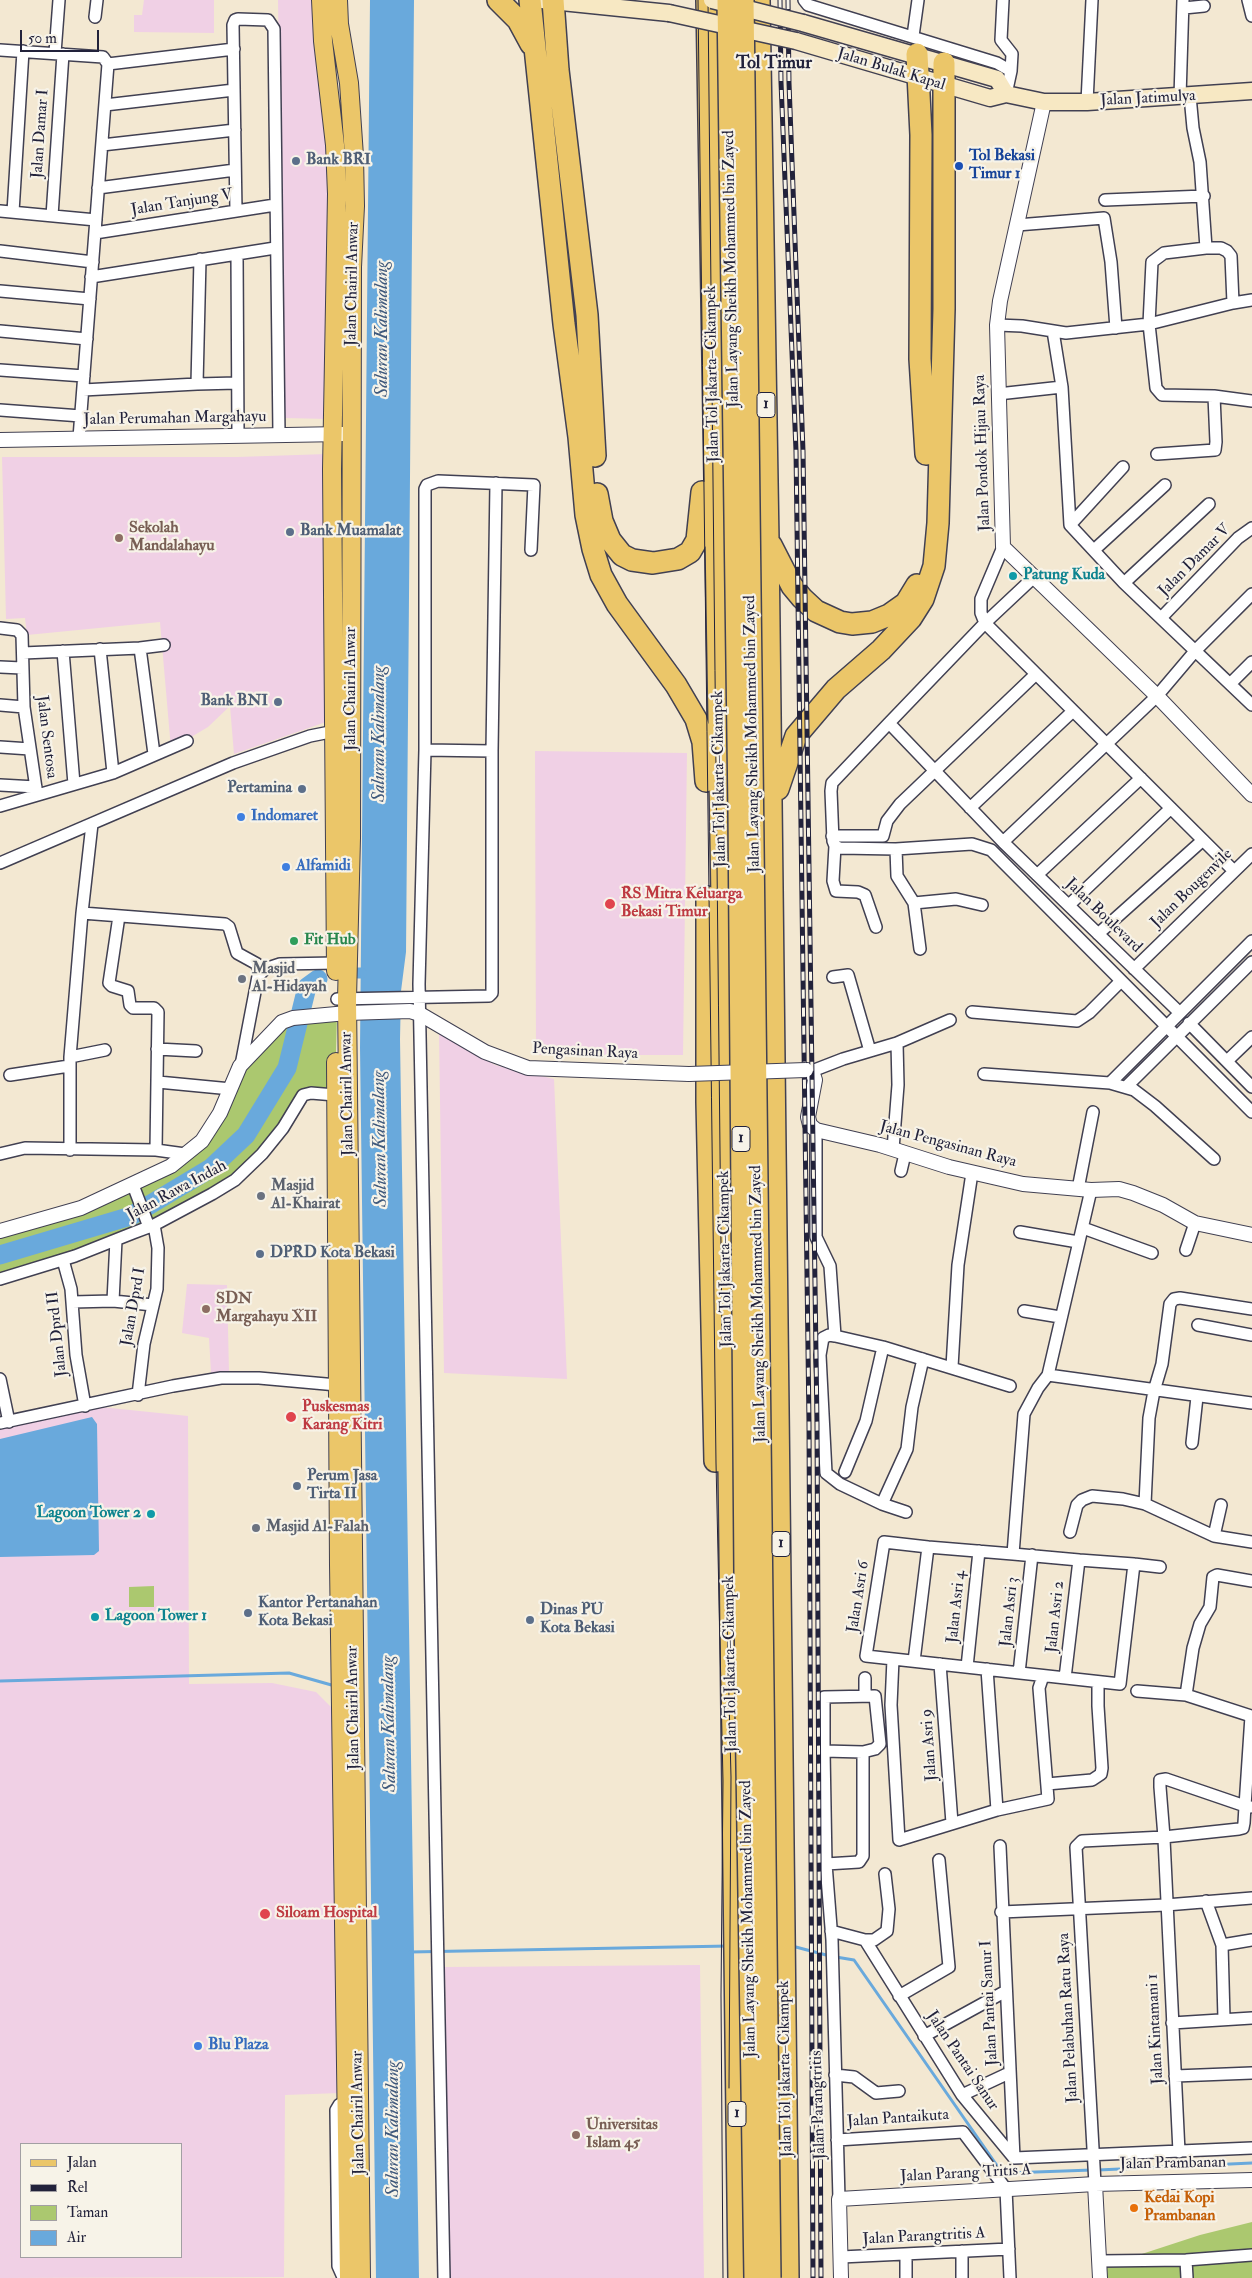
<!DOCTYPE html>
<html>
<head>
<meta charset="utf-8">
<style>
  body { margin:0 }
  #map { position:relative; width:1252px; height:2278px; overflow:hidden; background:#f3e8d2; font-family:"IM FELL Double Pica",serif }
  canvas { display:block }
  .legend { position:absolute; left:20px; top:2143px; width:162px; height:115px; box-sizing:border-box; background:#f7f3e8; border:1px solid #a29fa3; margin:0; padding:6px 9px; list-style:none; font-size:15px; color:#22223b }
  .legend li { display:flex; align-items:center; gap:10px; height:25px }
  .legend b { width:25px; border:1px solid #a29fa3 }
  .scale { position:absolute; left:20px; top:30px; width:79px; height:22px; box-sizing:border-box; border:2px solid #22223b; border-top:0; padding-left:6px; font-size:15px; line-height:18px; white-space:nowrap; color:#22223b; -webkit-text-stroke:4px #f7f3e8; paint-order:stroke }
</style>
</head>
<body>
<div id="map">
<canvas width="1252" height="2278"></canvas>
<ul class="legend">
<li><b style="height:6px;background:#ebc669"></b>Jalan</li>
<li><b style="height:6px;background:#22223b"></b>Rel</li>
<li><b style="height:14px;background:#abc86f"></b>Taman</li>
<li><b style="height:14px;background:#69a9dc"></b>Air</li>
</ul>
<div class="scale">50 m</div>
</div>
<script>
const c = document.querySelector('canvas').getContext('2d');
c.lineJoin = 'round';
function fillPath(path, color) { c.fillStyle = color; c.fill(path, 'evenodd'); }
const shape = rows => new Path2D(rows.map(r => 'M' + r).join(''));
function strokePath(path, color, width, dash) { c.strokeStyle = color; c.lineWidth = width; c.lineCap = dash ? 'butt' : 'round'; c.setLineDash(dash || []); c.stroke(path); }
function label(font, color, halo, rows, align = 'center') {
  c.font = font + ' "IM FELL Double Pica",serif'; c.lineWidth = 4.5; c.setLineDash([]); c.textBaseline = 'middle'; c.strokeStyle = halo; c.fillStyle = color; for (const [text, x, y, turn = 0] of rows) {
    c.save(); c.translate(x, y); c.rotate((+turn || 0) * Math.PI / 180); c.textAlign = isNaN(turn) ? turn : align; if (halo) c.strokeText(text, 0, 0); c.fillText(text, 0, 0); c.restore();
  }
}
fillPath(shape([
  [144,0,214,0,214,33,134,32,134,15,142,15],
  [278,0,312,0,328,121,329,419,284,418],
  [327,454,326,722,234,754,230,706,208,727,171,749,160,622,27,635,25,618,6,619,2,457,237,457],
  [535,751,687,753,683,1055,536,1055],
  [439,1033,495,1065,554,1079,567,1379,444,1373],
  [187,1284,227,1285,229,1372,211,1373,209,1338,182,1333],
  [101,1407,188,1416,189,1684,272,1683,316,1692,333,1709,340,2093,285,2095,284,2277,0,2278,0,1429],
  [21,2144,181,2144,181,2257,21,2257],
  [700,1965,704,2278,450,2278,445,1967]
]), '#f0d0e5');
fillPath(shape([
  [337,1014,335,1095,309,1093,251,1166,164,1219,0,1279,0,1231,81,1208,185,1154,231,1089,282,1022],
  [154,1586,154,1607,129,1607,129,1587],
  [1252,2222,1252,2278,1103,2278,1102,2267,1200,2235]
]), '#abc86f');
fillPath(shape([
  [370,0,414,0,406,952,401,991,400,1039,419,2278,376,2278,360,1047],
  [92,1417,97,1424,99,1551,94,1555,0,1557,0,1439]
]), '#69a9dc');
strokePath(shape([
  [0,1681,289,1673,335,1686],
  [792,1946,830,1956],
  [410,1952,729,1946],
  [836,1957,854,1960,998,2167,1008,2173,1092,2170],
  [1098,2170,1252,2163]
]), '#69a9dc', 3);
strokePath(shape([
  [358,973,361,973]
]), '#69a9dc', 11);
strokePath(shape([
  [0,1255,131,1216,211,1168,246,1135,287,1068,307,987,318,979]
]), '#69a9dc', 19);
const minor = shape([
  [804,0,808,5,997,63,1011,71,1006,94],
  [1003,0,1001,40,1012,54,1011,71],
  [1248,0,1252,16],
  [1184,8,1204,6],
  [95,17,97,0],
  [913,36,918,0],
  [0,50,103,57,108,64,79,438],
  [55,53,59,0],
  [108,64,234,49],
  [1190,96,1193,128,1200,162,1206,248,1221,248,1227,251,1231,256,1233,303],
  [1180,97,1183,0],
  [1087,102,1092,0],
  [105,105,234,90],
  [102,145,235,130],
  [98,188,235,170],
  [1105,200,1204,196],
  [0,211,96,220],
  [236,211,233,25,235,20,238,19,268,20,274,29,279,434],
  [13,212,23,51],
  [52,216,63,54],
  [1017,225,1104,218,1111,262,1116,328],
  [95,233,275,205],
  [1206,248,1164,253,1152,262,1149,324,1233,303,1252,300],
  [0,251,93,262],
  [237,254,238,435],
  [91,277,275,248],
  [0,291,90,299],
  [997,325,1022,326,1066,333,1149,324,1156,388,1162,395,1214,396,1252,401],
  [0,331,87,339],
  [1053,331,1062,387,1070,525,1124,583,1252,705],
  [0,370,84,376],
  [197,384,237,383],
  [83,390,197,384,200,259],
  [998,394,1062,387],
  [0,410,81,416],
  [1157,454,1215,450,1216,442,1214,396],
  [1070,525,1123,467],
  [1003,547,981,599,981,613,985,623,1234,871],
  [1094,550,1165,485],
  [1034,577,985,623,889,723,1003,842,1180,1013],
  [1124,583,1209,504],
  [1161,618,1238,538,1252,528],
  [0,628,17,630,22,635,24,707,37,795],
  [140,648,154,754],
  [100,649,113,773],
  [63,651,74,784],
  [23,653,140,648,164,645],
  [0,667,22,668],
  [1231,683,1252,662],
  [0,705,24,707],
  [889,723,832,783,831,791,833,841,835,846,840,848,896,849,972,844,991,850,1252,1112],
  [0,747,30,749],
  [425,750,492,751],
  [0,785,36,787],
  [0,806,113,773,187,741],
  [970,808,1073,711],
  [832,836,883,836,887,821,900,804,1036,674],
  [1003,842,1157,696,1196,650,1252,594],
  [835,846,833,881,836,891,858,892,865,895,876,927],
  [896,849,897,876,914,903,920,949],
  [0,863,233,763,310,736,340,730],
  [1037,875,1141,778],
  [914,903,956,899,982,905],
  [1069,905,1171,808],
  [82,913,92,824],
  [119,916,109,983,112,986,128,991,130,1005,133,1008,154,1008,158,1012,156,1150],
  [1098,934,1203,840],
  [1134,969,1252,854],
  [259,975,265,969,280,964,336,963],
  [833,977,848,975,870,1051],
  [337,999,489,996,492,993,492,751,496,483],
  [972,1012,1077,1021,1089,1013,1121,981],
  [1189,1023,1252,1087],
  [157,1049,196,1051],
  [70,1057,105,1050],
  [1227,1061,1252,1037],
  [812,1071,843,1059,897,1043,950,1020],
  [984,1074,1110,1083,1134,1090,1155,1106,1214,1159],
  [10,1075,69,1066],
  [158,1082,231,1089],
  [1110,1083,1252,941],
  [1126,1087,1252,962],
  [816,1130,816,1237,830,1266,835,1336],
  [893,1149,898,1085,897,1043],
  [70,1150,70,1057,82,913,225,924,229,927,237,953,257,964,259,971,241,1065],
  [0,1154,25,1148,156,1150,185,1154],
  [901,1171,905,1154],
  [133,1185,149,1227],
  [1078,1189,1093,1112],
  [1083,1228,1152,1253],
  [1020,1232,1078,1242],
  [1186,1250,1195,1223],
  [63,1260,71,1289,76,1355,85,1406],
  [0,1279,75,1256,133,1233,154,1225,212,1194,235,1180,262,1154,283,1128,303,1095,311,1093,335,1095],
  [113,1301,116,1240],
  [72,1302,113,1301,153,1305],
  [1024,1311,1060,1317],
  [1198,1325,1252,1335],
  [952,1367,958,1265,972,1173],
  [1048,1375,1252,1403],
  [0,1379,9,1422],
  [138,1395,144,1344,157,1289,158,1248,154,1225],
  [0,1423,173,1386,221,1378,259,1378,337,1385],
  [1192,1443,1197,1397],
  [845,1472,866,1421,883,1347],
  [882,1504,907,1449,912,1407,923,1359],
  [1145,1504,1149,1418,1154,1391,1162,1364,1170,1304,1174,1299,1180,1298,1252,1309],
  [906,1512,882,1504,840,1484,826,1473,820,1355,823,1338,829,1335,835,1336,883,1347,1010,1386],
  [1070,1532,1077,1505,1082,1500,1092,1496,1123,1499,1145,1504,1214,1536,1252,1542],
  [1214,1536,1221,1505],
  [1013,1554,1024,1414,1038,1388,1048,1375,1091,1190],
  [1134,1564,1120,1684,866,1656,884,1542,928,1547,1013,1554,1079,1560,1134,1564,1160,1567],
  [893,1659,891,1705,899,1840,997,1810,1048,1799,1039,1688,1043,1676],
  [914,1661,928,1547],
  [940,1664,952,1823],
  [967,1667,979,1551],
  [987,1669,997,1810],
  [1019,1673,1032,1555],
  [1065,1678,1079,1560],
  [1137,1691,1186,1695,1251,1716,1245,1806,1250,1807],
  [1186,1695,1193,1648,1200,1624,1210,1607,1213,1577,1217,1575,1252,1581],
  [865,1696,865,1678],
  [824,1751,863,1752,863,1856,859,1862,826,1864,824,1751,824,1697,875,1696,880,1744,875,1749,863,1752],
  [1047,1784,1092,1780,1101,1774,1102,1768,1098,1706,1098,1682],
  [1000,1846,1014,2158],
  [826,1864,832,1940,839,2199],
  [1206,1901,1222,1945,1224,2019],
  [1001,1912,1166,1905,1252,1898],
  [831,1931,865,1940,962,2095,1014,2158,1252,2148],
  [865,1940,874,1940,887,1931,889,1909,885,1874],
  [1222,1945,1252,1940],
  [899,1996,949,1967,939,1860],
  [1172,2023,1252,2018],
  [924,2036,1006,1991],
  [835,2075,854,2077,876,2093,899,2091],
  [1175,2076,1252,2073],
  [962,2095,1009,2073],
  [347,2100,339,2105,336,2110,338,2266,342,2275,349,2276],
  [837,2140,963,2132,1006,2189,1010,2278],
  [1095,2184,1076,1847,1082,1841,1164,1837,1239,1829,1243,1828,1244,1823,1245,1806,1166,1779,1160,1780,1160,1787,1164,1837,1164,1839,1179,2152],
  [962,2251,962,2278],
  [906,2254,906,2278],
  [841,2257,1009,2249],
  [1186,2260,1187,2278],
  [1100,2261,1186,2260,1252,2255],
  [444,2278,419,984,425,750,425,489,427,485,438,481,534,485,531,550]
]);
const tertiary = shape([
  [1044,102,1000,301,997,325,1003,547,1157,696,1252,795],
  [0,440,343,434],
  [806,1070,812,1071,815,1080,808,1117,810,1125,816,1130,880,1145,949,1167,1023,1184,1091,1190,1119,1189,1133,1193,1163,1205,1195,1223,1252,1235],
  [0,1231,81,1208,171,1166,202,1141,220,1113,240,1066,282,1022,293,1018,347,1013,410,1011,420,1014,485,1052,528,1068,689,1074],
  [1095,2184,1100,2278],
  [841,2278,839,2199,1095,2184,1252,2180]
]);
const secondary = shape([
  [542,0,669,13],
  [803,23,997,79,1006,94],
  [796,41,990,98,1006,94,1044,102,1087,102,1252,91]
]);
const primary = shape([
  [321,0,323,41,335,145,337,194,332,469,336,971],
  [338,0,339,24,349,83,354,156,355,206,352,267,351,838,347,999,361,2278],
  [336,1062,339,1565,349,2278]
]);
const motorway = shape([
  [498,0,518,20,531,44],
  [530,0,564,324,579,437,586,515,593,549,601,575,617,604,676,685,696,719,703,742,706,781],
  [553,0,558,70,587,315,595,456],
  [707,0,722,897,739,2278],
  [759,0,768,540,788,2278],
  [917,54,921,135,920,359,926,454],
  [597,494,602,521,610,540,622,555,632,560,653,563,678,559,690,552,697,540,702,492],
  [771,545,792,586,802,598,816,611,840,622,852,624,872,622,889,615,906,603,917,585],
  [778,789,796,736,836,689,881,650,911,618,923,599,934,566,938,523,944,309,944,63],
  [707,897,707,1102,715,1461]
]);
strokePath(minor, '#414052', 14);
strokePath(tertiary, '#414052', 16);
strokePath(secondary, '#414052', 19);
strokePath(primary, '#414052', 20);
strokePath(motorway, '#414052', 24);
strokePath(minor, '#fff', 11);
strokePath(tertiary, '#fff', 14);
strokePath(secondary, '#f7e8c3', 16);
strokePath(primary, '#ebc669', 18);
strokePath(motorway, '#ebc669', 21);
strokePath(shape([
  [698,0,716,1463,723,1781,721,1995,723,2278],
  [708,0,722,1341],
  [727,1618,731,1777,729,2088]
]), '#22223b', 1);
const rail = shape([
  [780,0,781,82,796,451,809,1423,813,2278],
  [788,0,789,83,803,451,817,1423,821,2278]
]);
strokePath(rail, '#22223b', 5);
strokePath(rail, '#f7f3e8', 3, [9]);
const tertiaryBridge = shape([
  [689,1074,806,1070]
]);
const secondaryBridge = shape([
  [712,0,803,23],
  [669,13,796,41]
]);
const motorwayBridge = shape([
  [728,0,739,811,746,1703,755,2278],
  [743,0,770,2278]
]);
strokePath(tertiaryBridge, '#414052', 16, []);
strokePath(secondaryBridge, '#414052', 19, []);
strokePath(motorwayBridge, '#414052', 24, []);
strokePath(tertiaryBridge, '#fff', 14);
strokePath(secondaryBridge, '#f7e8c3', 16);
strokePath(motorwayBridge, '#ebc669', 21);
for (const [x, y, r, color] of [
  [296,161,5,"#5c6f8a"],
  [959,166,5,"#1a4fb4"],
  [290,532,5,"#5c6f8a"],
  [119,538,5,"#8d6e63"],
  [1013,576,5,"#0f9aa8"],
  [278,702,5,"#5c6f8a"],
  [302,789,5,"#5c6f8a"],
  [241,817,5,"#3f7fe0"],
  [286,867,5,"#3f7fe0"],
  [610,904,6,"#e0444e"],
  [294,941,5,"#2e9e5b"],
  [242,979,5,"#6b7280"],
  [261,1196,5,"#6b7280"],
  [260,1254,5,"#5c6f8a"],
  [206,1309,5,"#8d6e63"],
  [291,1417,6,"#e0444e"],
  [297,1486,5,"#5c6f8a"],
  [151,1514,5,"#0f9aa8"],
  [256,1528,5,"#6b7280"],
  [248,1613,5,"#5c6f8a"],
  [95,1617,5,"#0f9aa8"],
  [530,1620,5,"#5c6f8a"],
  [265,1914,6,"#e0444e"],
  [198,2046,5,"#3f7fe0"],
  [576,2135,5,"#8d6e63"],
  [1134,2208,5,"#e8710a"]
]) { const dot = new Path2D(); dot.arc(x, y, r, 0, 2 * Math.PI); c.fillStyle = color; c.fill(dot); strokePath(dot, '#f7f3e8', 2); }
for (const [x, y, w] of [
  [766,405,18],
  [741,1139,18],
  [781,1544,18],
  [737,2114,18]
]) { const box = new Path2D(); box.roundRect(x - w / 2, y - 12.5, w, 25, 4); c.fillStyle = '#f7f3e8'; c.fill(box); strokePath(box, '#22223b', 1); }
label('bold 15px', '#22223b', null, [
  ["1",766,405],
  ["1",741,1139],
  ["1",781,1544],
  ["1",737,2114]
]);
label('16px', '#22223b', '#f7f3e8', [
  ["Jalan Bulak Kapal",891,70,17],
  ["Jalan Jatimulya",1148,99,-3],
  ["Jalan Damar I",41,134,-86],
  ["Jalan Tanjung V",182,203,-9],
  ["Jalan Layang Sheikh Mohammed bin Zayed",732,269,-91],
  ["Jalan Chairil Anwar",353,284,-89],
  ["Jalan Tol Jakarta–Cikampek",713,374,-91],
  ["Jalan Perumahan Margahayu",175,419,-1],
  ["Jalan Pondok Hijau Raya",983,453,-92],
  ["Jalan Damar V",1195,561,-45],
  ["Jalan Chairil Anwar",352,689,-90],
  ["Jalan Layang Sheikh Mohammed bin Zayed",753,734,-91],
  ["Jalan Sentosa",46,737,83],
  ["Jalan Tol Jakarta–Cikampek",720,779,-91],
  ["Jalan Bougenvile",1192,889,-44],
  ["Jalan Boulevard",1103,916,44],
  ["Pengasinan Raya",585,1052,3],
  ["Jalan Chairil Anwar",348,1094,-91],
  ["Jalan Pengasinan Raya",948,1145,15],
  ["Jalan Rawa Indah",177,1191,-28],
  ["Jalan Tol Jakarta–Cikampek",726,1259,-91],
  ["Jalan Layang Sheikh Mohammed bin Zayed",759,1304,-91],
  ["Jalan Dprd I",134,1307,-80],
  ["Jalan Dprd II",58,1334,-96],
  ["Jalan Asri 6",859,1597,-81],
  ["Jalan Asri 4",957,1607,-84],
  ["Jalan Asri 3",1010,1612,-84],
  ["Jalan Asri 2",1056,1617,-84],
  ["Jalan Tol Jakarta–Cikampek",731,1664,-91],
  ["Jalan Chairil Anwar",354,1708,-91],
  ["Jalan Asri 9",930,1745,-94],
  ["Jalan Layang Sheikh Mohammed bin Zayed",749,1919,-91],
  ["Jalan Pantai Sanur I",990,2003,-93],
  ["Jalan Pelabuhan Ratu Raya",1069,2018,-93],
  ["Jalan Kintamani 1",1156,2029,-93],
  ["Jalan Pantai Sanur",962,2061,56],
  ["Jalan Tol Jakarta–Cikampek",786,2069,-91],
  ["Jalan Parangtritis",819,2105,-92],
  ["Jalan Chairil Anwar",359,2113,-91],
  ["Jalan Pantaikuta",898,2119,-4],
  ["Jalan Prambanan",1173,2164,-1],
  ["Jalan Parang Tritis A",966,2174,-3],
  ["Jalan Parangtritis A",924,2237,-3]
]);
label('bold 16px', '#164399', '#f7f3e8', [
  ["Tol Bekasi",969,157],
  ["Timur 1",969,175]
], 'left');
label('bold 16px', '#4e5e75', '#f7f3e8', [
  ["Bank BRI",306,161],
  ["Bank Muamalat",300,532],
  ["Bank BNI",268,702,"right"],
  ["Pertamina",292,789,"right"],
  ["DPRD Kota Bekasi",270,1254],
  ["Perum Jasa",307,1477],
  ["Tirta II",307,1495],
  ["Kantor Pertanahan",258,1604],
  ["Kota Bekasi",258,1622],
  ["Dinas PU",540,1611],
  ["Kota Bekasi",540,1629]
], 'left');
label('bold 16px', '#785e54', '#f7f3e8', [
  ["Sekolah",129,529],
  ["Mandalahayu",129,547],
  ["SDN",216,1300],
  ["Margahayu XII",216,1318],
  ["Universitas",586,2126],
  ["Islam 45",586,2144]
], 'left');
label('bold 16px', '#0d838f', '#f7f3e8', [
  ["Patung Kuda",1023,576],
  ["Lagoon Tower 2",141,1514,"right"],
  ["Lagoon Tower 1",105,1617]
], 'left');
label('bold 16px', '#366cbe', '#f7f3e8', [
  ["Indomaret",251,817],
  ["Alfamidi",296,867],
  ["Blu Plaza",208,2046]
], 'left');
label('bold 16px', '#be3a42', '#f7f3e8', [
  ["RS Mitra Keluarga",621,895],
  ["Bekasi Timur",621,913],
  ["Puskesmas",302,1408],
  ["Karang Kitri",302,1426],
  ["Siloam Hospital",276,1914]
], 'left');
label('bold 16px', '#27864d', '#f7f3e8', [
  ["Fit Hub",304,941]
], 'left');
label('bold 16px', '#5b616d', '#f7f3e8', [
  ["Masjid",252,970],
  ["Al-Hidayah",252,988],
  ["Masjid",271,1187],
  ["Al-Khairat",271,1205],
  ["Masjid Al-Falah",266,1528]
], 'left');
label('bold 16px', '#c56008', '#f7f3e8', [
  ["Kedai Kopi",1144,2199],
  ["Prambanan",1144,2217]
], 'left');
label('bold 18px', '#22223b', '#f7f3e8', [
  ["Tol Timur",774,64]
]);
label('italic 18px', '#3e587b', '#f7f3e8', [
  ["Saluran Kalimalang",383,329,-90],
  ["Saluran Kalimalang",380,734,-90],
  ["Saluran Kalimalang",381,1139,-91],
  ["Saluran Kalimalang",390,1724,-91],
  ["Saluran Kalimalang",394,2129,-90]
]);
</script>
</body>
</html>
